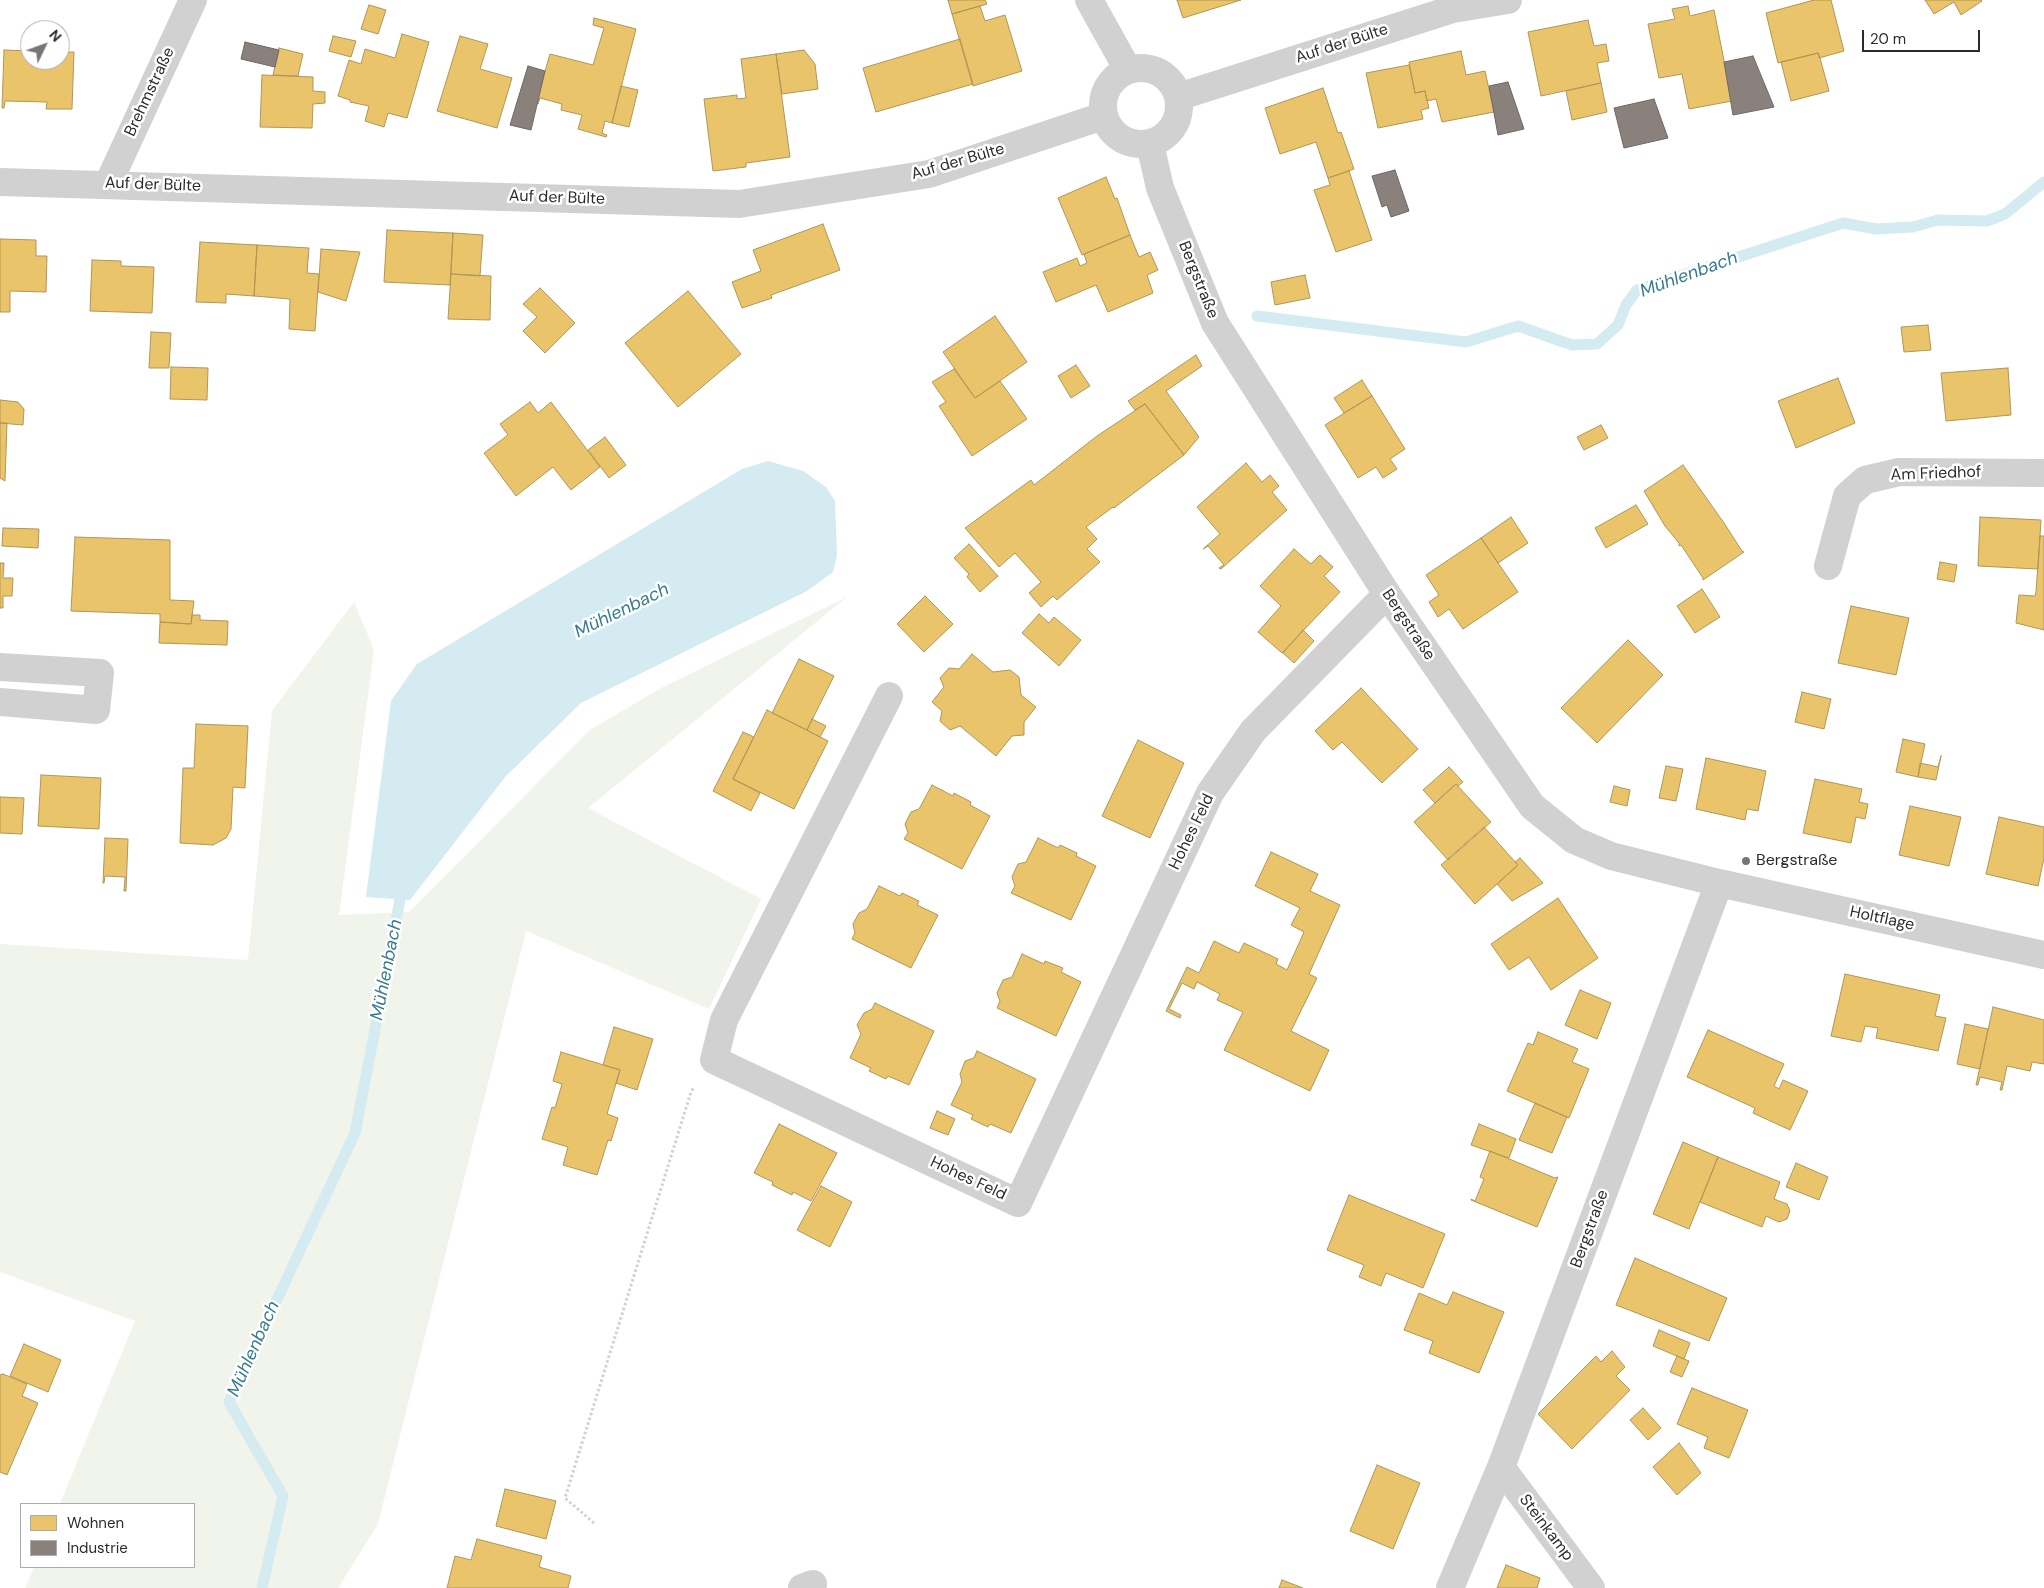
<!DOCTYPE html>
<html>
<head>
<meta charset="utf-8">
<style>
  body { margin:0 }
  #map { position:relative; width:2044px; height:1588px; overflow:hidden; background:#fff; font-family:"DM Sans",sans-serif }
  canvas { display:block }
  .legend { position:absolute; left:20px; top:1503px; width:175px; height:65px; box-sizing:border-box; background:#fff; border:1px solid #ababab; margin:0; padding:6px 9px; list-style:none; font-size:15px; color:#2c2c2c }
  .legend li { display:flex; align-items:center; gap:10px; height:25px }
  .legend b { width:25px; border:1px solid #ababab }
  .north { position:absolute; left:20px; top:20px; width:50px; height:50px; box-sizing:border-box; background:#fff; border:1px solid #ababab; border-radius:50%; rotate:48deg; font-size:14px; font-weight:700; line-height:20px; text-align:center; color:#2c2c2c }
  .north::after { content:''; display:block; margin:auto; width:18px; height:22px; background:#767676; clip-path:polygon(50% 0,100% 100%,50% 72%,0 100%) }
  .scale { position:absolute; left:1862px; top:30px; width:118px; height:22px; box-sizing:border-box; border:2px solid #2c2c2c; border-top:0; padding-left:6px; font-size:15px; line-height:18px; white-space:nowrap; color:#2c2c2c; -webkit-text-stroke:4px #fff; paint-order:stroke }
</style>
</head>
<body>
<div id="map">
<canvas width="2044" height="1588"></canvas>
<ul class="legend">
<li><b style="height:14px;background:#e9c46a"></b>Wohnen</li>
<li><b style="height:14px;background:#8a817c"></b>Industrie</li>
</ul>
<div class="north">N</div>
<div class="scale">20 m</div>
</div>
<script>
const c = document.querySelector('canvas').getContext('2d');
c.lineJoin = 'round';
function fillPath(path, color) { c.fillStyle = color; c.fill(path, 'evenodd'); }
const shape = rows => new Path2D(rows.map(r => 'M' + r).join(''));
function strokePath(path, color, width, dash) { c.strokeStyle = color; c.lineWidth = width; c.lineCap = dash ? 'butt' : 'round'; c.setLineDash(dash || []); c.stroke(path); }
function label(font, color, halo, rows, align = 'center') {
  c.font = font + ' "DM Sans",sans-serif'; c.lineWidth = 5; c.setLineDash([]); c.textBaseline = 'middle'; c.strokeStyle = halo; c.fillStyle = color; for (const [text, x, y, turn = 0] of rows) {
    c.save(); c.translate(x, y); c.rotate((+turn || 0) * Math.PI / 180); c.textAlign = isNaN(turn) ? turn : align; if (halo) c.strokeText(text, 0, 0); c.fillText(text, 0, 0); c.restore();
  }
}
fillPath(shape([
  [847,597,588,808,761,899,709,1009,526,931,378,1524,338,1588,25,1588,34,1567,194,1567,194,1504,60,1504,135,1321,0,1272,0,944,248,960,272,711,354,602,374,650,339,915,409,912,590,730,661,688]
]), '#f1f4ea');
fillPath(shape([
  [768,461,803,471,826,487,835,501,837,555,833,572,807,591,581,703,506,776,410,900,366,897,391,701,417,664,742,469]
]), '#d4ebf2');
const homes = shape([
  [948,0,985,0,987,4,952,14,948,0],
  [1177,0,1241,0,1183,18,1177,0],
  [1814,0,1831,0,1844,51,1819,58,1818,53,1778,63,1766,13,1814,0],
  [1925,0,1981,0,1982,1,1961,15,1954,2,1934,14,1925,0],
  [369,5,386,10,378,34,361,29,369,5],
  [980,6,985,21,1005,15,1022,71,973,86,952,14,980,6],
  [1688,6,1690,16,1714,10,1732,101,1689,109,1682,74,1659,78,1648,24,1675,19,1672,9,1688,6],
  [594,18,636,29,612,123,605,121,602,133,607,135,606,137,578,129,582,115,561,110,562,104,540,98,538,104,536,103,550,54,593,65,604,28,593,25,594,18],
  [1588,20,1594,46,1606,44,1609,61,1597,63,1601,83,1541,96,1528,32,1588,20],
  [402,34,429,42,407,118,388,113,384,127,365,121,369,106,350,102,350,100,338,96,349,60,361,64,365,49,395,58,402,34],
  [333,36,356,41,351,57,329,51,333,36],
  [460,36,488,44,480,69,512,78,497,128,437,111,460,36],
  [960,39,973,84,876,112,863,68,960,39],
  [279,48,303,54,298,76,273,75,279,48],
  [4,50,30,51,30,60,60,60,60,52,74,52,72,109,46,109,47,102,5,101,4,108,2,108,4,50],
  [804,50,815,64,818,89,782,94,776,54,804,50],
  [1461,51,1466,75,1485,71,1494,112,1442,122,1436,99,1427,101,1425,91,1415,93,1409,62,1461,51],
  [1818,53,1820,58,1829,91,1791,101,1781,62,1818,53],
  [776,54,790,157,746,163,746,167,713,171,704,99,737,95,737,99,746,98,741,59,776,54],
  [1409,65,1415,93,1425,91,1429,108,1421,110,1423,119,1378,128,1366,73,1409,65],
  [262,75,313,77,313,91,325,92,325,103,313,104,312,128,260,127,262,75],
  [1601,83,1607,112,1572,120,1566,91,1601,83],
  [621,86,638,90,629,127,612,123,621,86],
  [1323,88,1338,133,1341,132,1354,169,1328,178,1316,142,1280,154,1265,108,1323,88],
  [1349,171,1372,240,1336,252,1314,190,1330,185,1328,178,1349,171],
  [1106,177,1115,199,1117,198,1130,235,1082,255,1058,198,1106,177],
  [823,224,840,270,771,295,772,298,742,308,732,282,761,271,753,250,823,224],
  [387,230,453,233,450,285,384,282,387,230],
  [453,233,483,235,480,276,451,274,453,233],
  [1130,235,1139,257,1150,252,1158,270,1147,275,1153,293,1108,312,1096,285,1056,302,1043,272,1077,258,1080,266,1087,263,1084,254,1130,235],
  [0,239,36,240,36,256,47,256,46,292,10,291,10,312,0,312,0,239],
  [200,242,257,245,254,296,226,294,226,303,196,302,200,242],
  [257,245,309,248,307,273,319,274,315,331,289,329,290,299,254,296,257,245],
  [321,249,360,252,346,301,318,292,321,249],
  [92,260,121,261,121,266,154,267,152,313,90,311,92,260],
  [451,274,491,276,490,320,448,319,451,274],
  [1305,275,1310,298,1275,305,1271,282,1305,275],
  [540,288,575,323,545,353,523,331,537,317,523,304,540,288],
  [688,291,741,354,678,407,625,343,688,291],
  [995,316,1027,362,975,398,943,352,995,316],
  [1928,325,1931,350,1904,352,1901,327,1928,325],
  [151,332,171,333,169,368,149,368,151,332],
  [1196,355,1202,366,1166,391,1199,437,1184,455,1145,404,1135,410,1128,401,1196,355],
  [1076,365,1090,386,1071,398,1058,376,1076,365],
  [171,367,208,368,207,400,170,399,171,367],
  [2008,368,2011,415,1946,421,1941,373,2008,368],
  [954,369,975,398,1000,381,1027,419,972,456,939,406,946,402,932,382,954,369],
  [1838,378,1855,423,1796,448,1778,401,1838,378],
  [1362,380,1372,396,1344,413,1334,398,1362,380],
  [1372,396,1405,449,1390,459,1397,469,1383,478,1376,467,1358,478,1325,425,1372,396],
  [0,400,18,402,24,409,23,425,0,423,0,400],
  [530,402,538,413,551,402,600,467,571,490,553,467,516,496,484,453,508,435,500,424,530,402],
  [1145,404,1184,455,1114,508,1113,507,1086,527,1097,539,1087,549,1100,562,1057,600,1053,596,1041,607,1029,593,1041,582,1015,553,999,567,965,528,1031,480,1034,485,1097,436,1145,404],
  [0,423,7,423,5,481,0,478,0,423],
  [1601,425,1608,438,1584,450,1577,437,1601,425],
  [605,437,626,465,609,478,588,450,605,437],
  [1246,463,1262,482,1270,475,1279,486,1272,492,1287,510,1221,569,1219,568,1224,565,1208,546,1203,549,1220,534,1197,507,1246,463],
  [1683,465,1724,523,1742,551,1744,552,1703,580,1703,578,1681,545,1679,546,1679,543,1665,526,1644,491,1683,465],
  [1636,505,1648,524,1606,548,1595,528,1636,505],
  [1511,517,1528,543,1498,563,1481,538,1511,517],
  [1980,517,2041,520,2038,569,1978,566,1980,517],
  [3,528,39,529,38,548,2,546,3,528],
  [2040,536,2044,536,2044,630,2016,623,2019,595,2035,596,2036,592,2040,536],
  [75,537,170,540,170,600,194,601,191,624,160,622,160,614,71,611,75,537],
  [1481,538,1518,592,1463,629,1449,609,1438,617,1429,602,1439,595,1426,575,1481,538],
  [969,544,998,576,980,592,967,577,969,574,954,558,969,544],
  [1294,549,1311,564,1320,555,1333,567,1324,576,1340,592,1282,653,1258,632,1281,606,1260,586,1294,549],
  [1940,562,1957,565,1954,582,1937,579,1940,562],
  [0,563,4,563,3,578,13,578,12,596,3,596,3,608,0,608,0,563],
  [1702,589,1720,617,1695,633,1677,606,1702,589],
  [925,596,953,624,924,652,897,624,925,596],
  [1851,606,1909,618,1896,675,1838,663,1851,606],
  [1039,614,1049,623,1054,617,1081,640,1059,666,1022,633,1039,614],
  [192,615,200,615,200,620,228,621,227,645,159,643,160,622,191,624,192,615],
  [1303,630,1314,641,1294,663,1283,653,1303,630],
  [1628,640,1663,675,1597,743,1561,708,1628,640],
  [972,654,993,672,1010,670,1019,677,1021,695,1036,707,1024,722,1024,735,1012,736,996,756,960,726,950,730,940,721,942,711,932,702,944,687,940,678,949,668,959,669,972,654],
  [799,659,834,676,807,730,772,713,799,659],
  [1361,688,1418,749,1382,783,1342,742,1333,750,1315,731,1361,688],
  [1802,692,1831,699,1824,729,1795,722,1802,692],
  [767,710,828,741,794,809,733,779,767,710],
  [812,719,826,726,820,737,807,730,812,719],
  [196,724,248,726,245,788,233,787,231,829,226,838,213,845,180,843,183,768,194,768,196,724],
  [743,732,754,737,733,779,760,793,751,811,713,791,743,732],
  [1903,739,1925,744,1918,777,1896,772,1903,739],
  [1138,740,1184,763,1150,838,1102,816,1138,740],
  [1941,756,1936,780,1918,777,1920,763,1938,767,1941,756],
  [1706,758,1766,771,1758,811,1747,809,1745,820,1696,809,1706,758],
  [1666,766,1683,769,1676,801,1659,798,1666,766],
  [1449,767,1463,782,1458,786,1456,784,1435,803,1423,790,1449,767],
  [41,775,101,778,99,829,38,826,41,775],
  [1815,779,1862,789,1859,802,1868,804,1865,819,1856,817,1851,843,1803,833,1815,779],
  [1456,784,1491,822,1448,860,1414,822,1456,784],
  [932,785,953,796,954,793,971,802,970,805,990,816,962,869,904,839,908,833,905,824,911,812,919,809,932,785],
  [1614,786,1630,790,1627,806,1610,802,1614,786],
  [0,797,24,798,22,834,0,833,0,797],
  [1910,806,1961,817,1949,866,1899,855,1910,806],
  [1999,817,2044,827,2044,858,2038,886,1986,874,1999,817],
  [1484,827,1518,865,1475,904,1441,865,1484,827],
  [105,838,128,839,126,891,124,891,125,877,105,876,104,883,103,883,105,838],
  [1038,838,1058,848,1060,845,1077,853,1076,856,1096,866,1071,920,1011,893,1015,886,1012,877,1018,864,1026,862,1038,838],
  [1271,852,1318,874,1310,891,1340,905,1309,974,1317,978,1291,1031,1329,1050,1310,1091,1224,1050,1243,1012,1217,1000,1220,994,1197,982,1194,989,1182,983,1169,1009,1181,1015,1180,1018,1166,1011,1187,967,1199,973,1214,941,1239,953,1244,943,1278,959,1276,964,1287,970,1304,932,1291,925,1300,908,1255,886,1271,852],
  [1520,858,1543,883,1512,901,1497,884,1518,865,1515,862,1520,858],
  [879,886,900,896,902,893,919,901,917,905,938,915,911,968,852,939,855,933,853,924,859,913,867,909,879,886],
  [1558,898,1598,958,1551,990,1529,957,1509,970,1491,944,1558,898],
  [1022,954,1044,964,1045,961,1063,968,1061,972,1081,982,1056,1036,997,1008,1000,1001,997,993,1003,980,1012,977,1022,954],
  [1845,974,1940,995,1935,1016,1946,1018,1938,1051,1876,1038,1878,1028,1865,1026,1861,1042,1831,1036,1845,974],
  [1580,990,1611,1003,1597,1039,1565,1025,1580,990],
  [875,1003,934,1031,909,1085,888,1076,886,1079,869,1071,871,1068,850,1058,861,1034,857,1025,864,1013,872,1009,875,1003],
  [1993,1007,2044,1020,2044,1064,2032,1062,2030,1071,2007,1066,2002,1090,2000,1090,2002,1082,1980,1077,1978,1085,1976,1085,1993,1007],
  [1965,1024,1988,1029,1980,1069,1957,1064,1965,1024],
  [614,1027,653,1039,637,1090,616,1083,620,1070,603,1065,614,1027],
  [1708,1030,1784,1064,1774,1086,1779,1089,1783,1080,1808,1091,1790,1130,1753,1113,1755,1108,1687,1077,1708,1030],
  [1538,1032,1578,1049,1572,1062,1589,1069,1569,1118,1507,1091,1528,1043,1533,1045,1538,1032],
  [977,1051,1036,1079,1011,1133,990,1124,988,1127,971,1119,973,1115,951,1105,962,1082,960,1074,965,1061,974,1058,977,1051],
  [561,1052,620,1070,607,1114,618,1118,611,1141,608,1140,597,1175,563,1165,568,1147,542,1139,552,1107,555,1108,562,1084,553,1081,561,1052],
  [1535,1103,1567,1117,1552,1153,1519,1140,1535,1103],
  [937,1111,955,1119,948,1135,930,1128,937,1111],
  [779,1124,837,1153,811,1201,793,1192,792,1195,772,1185,773,1182,754,1173,779,1124],
  [1479,1124,1516,1139,1509,1158,1471,1145,1479,1124],
  [1683,1142,1718,1157,1689,1229,1653,1214,1683,1142],
  [1490,1151,1555,1178,1558,1177,1537,1227,1471,1200,1471,1199,1475,1201,1484,1179,1480,1177,1490,1151],
  [1718,1157,1780,1182,1774,1199,1787,1204,1790,1211,1787,1219,1779,1222,1766,1216,1762,1227,1700,1202,1718,1157],
  [1796,1163,1828,1177,1819,1200,1786,1187,1796,1163],
  [821,1186,852,1202,830,1247,797,1230,821,1186],
  [1349,1195,1445,1234,1423,1288,1386,1273,1381,1286,1359,1277,1364,1265,1327,1250,1349,1195],
  [1635,1258,1727,1298,1709,1341,1616,1305,1635,1258],
  [1453,1292,1504,1312,1479,1373,1429,1353,1433,1341,1404,1330,1419,1293,1447,1305,1453,1292],
  [1659,1330,1690,1343,1684,1359,1653,1346,1659,1330],
  [24,1344,61,1360,48,1392,10,1376,24,1344],
  [1612,1351,1625,1367,1616,1376,1630,1390,1572,1449,1538,1414,1596,1356,1601,1362,1612,1351],
  [1677,1356,1689,1361,1682,1377,1670,1372,1677,1356],
  [3,1374,27,1384,22,1396,38,1403,7,1475,0,1472,0,1375,3,1374],
  [1692,1388,1748,1410,1729,1458,1704,1448,1708,1437,1677,1424,1692,1388],
  [1643,1408,1661,1428,1648,1440,1630,1420,1643,1408],
  [1679,1443,1701,1473,1677,1495,1653,1467,1679,1443],
  [1377,1465,1420,1483,1393,1549,1350,1531,1377,1465],
  [505,1489,556,1501,546,1539,496,1526,505,1489],
  [477,1539,542,1556,539,1567,571,1576,568,1588,447,1588,455,1556,471,1560,477,1539],
  [1506,1565,1540,1578,1537,1588,1497,1588,1506,1565],
  [1282,1580,1303,1588,1279,1588,1282,1580]
]);
fillPath(homes, '#e9c46a');
strokePath(homes, '#b09657', 1);
const industry = shape([
  [245,42,279,50,275,67,241,59,245,42],
  [1753,56,1774,107,1733,115,1724,62,1753,56],
  [528,66,545,71,531,130,510,125,528,66],
  [1508,82,1524,129,1498,135,1489,86,1508,82],
  [1654,99,1668,138,1624,148,1614,108,1654,99],
  [1395,170,1409,211,1391,217,1387,205,1382,207,1372,176,1395,170]
]);
fillPath(industry, '#8a817c');
strokePath(industry, '#6e6864', 1);
strokePath(shape([
  [1257,316,1466,342,1518,326,1572,345,1597,344,1618,325,1626,305,1637,290,1843,223,1876,229,1913,227,1938,220,1987,221,2005,214,2044,182],
  [262,1588,283,1496,229,1402,355,1133,403,884]
]), '#d4ebf2', 11);
strokePath(shape([
  [594,1523,565,1498,691,1092,694,1087]
]), '#d1d1d1', 3, [2.5, 2.5]);
strokePath(shape([
  [1089,0,1128,70],
  '1103 106a38 38 0 1 1 76 0a38 38 0 1 1-76 0Z',
  [1178,97,1453,9,1508,0],
  [1150,144,1160,188,1215,323,1387,594,1532,806,1574,840,1611,856,1719,883,2044,955],
  [0,182,739,204,929,174,1103,116],
  [108,184,193,0],
  [1828,566,1847,496,1865,480,1899,472,2044,473],
  [0,667,100,673,96,710,0,702],
  [889,696,724,1020,714,1060,1018,1203,1210,793,1253,731,1387,594],
  [1501,1467,1591,1588],
  [802,1588,813,1584],
  [1450,1588,1501,1467,1719,883]
]), '#d1d1d1', 28);
for (const [x, y, r, color] of [
  [1746,861,5,"#767676"]
]) { const dot = new Path2D(); dot.arc(x, y, r, 0, 2 * Math.PI); c.fillStyle = color; c.fill(dot); strokePath(dot, '#fff', 2); }
label('16px', '#2c2c2c', '#fff', [
  ["Auf der Bülte",1342,44,-18],
  ["Brehmstraße",150,92,-65],
  ["Auf der Bülte",958,162,-16],
  ["Auf der Bülte",153,185,2],
  ["Auf der Bülte",557,198,2],
  ["Bergstraße",1198,280,68],
  ["Am Friedhof",1936,474,-2],
  ["Bergstraße",1408,625,56],
  ["Hohes Feld",1192,832,-64],
  ["Holtflage",1882,919,12],
  ["Hohes Feld",968,1179,25],
  ["Bergstraße",1590,1229,-70],
  ["Steinkamp",1546,1528,53]
]);
label('16px', '#2c2c2c', '#fff', [
  ["Bergstraße",1756,861]
], 'left');
label('italic 18px', '#367c91', '#fff', [
  ["Mühlenbach",1689,275,-20],
  ["Mühlenbach",622,611,-26],
  ["Mühlenbach",387,970,-79],
  ["Mühlenbach",254,1349,-66]
]);
</script>
</body>
</html>
